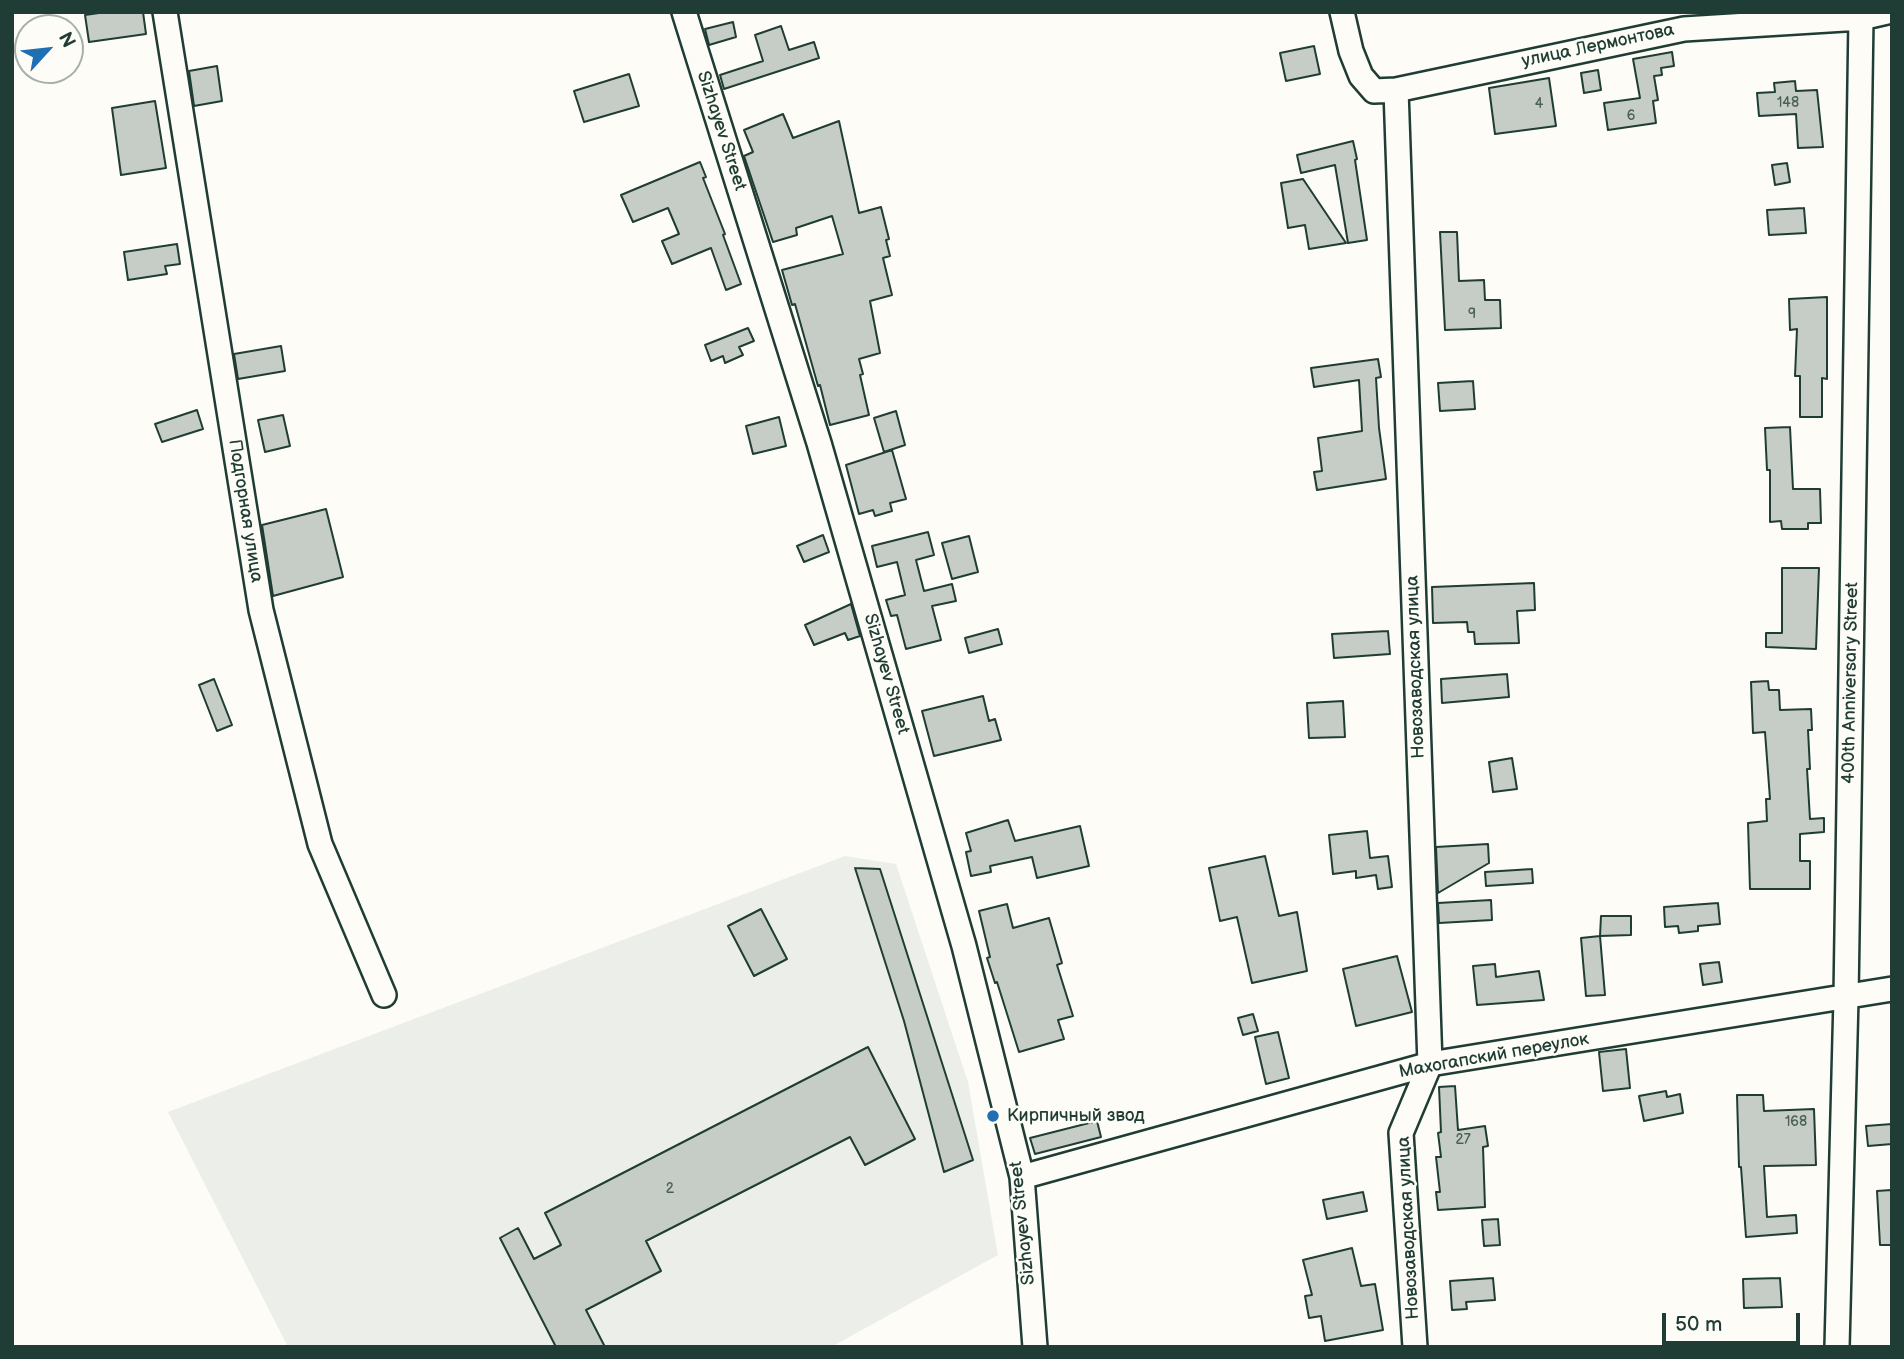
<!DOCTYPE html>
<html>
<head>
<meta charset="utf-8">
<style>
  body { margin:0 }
  #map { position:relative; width:1904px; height:1359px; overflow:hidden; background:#fdfcf7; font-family:"Balsamiq Sans",sans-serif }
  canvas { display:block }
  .frame { position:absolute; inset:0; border:14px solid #1f3d34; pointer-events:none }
  .north { position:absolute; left:14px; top:14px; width:70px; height:70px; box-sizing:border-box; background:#fdfcf7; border:2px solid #a4b0a9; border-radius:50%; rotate:63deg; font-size:19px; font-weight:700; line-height:28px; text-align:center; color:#1f3d34 }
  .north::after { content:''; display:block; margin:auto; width:24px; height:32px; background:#1f6fb2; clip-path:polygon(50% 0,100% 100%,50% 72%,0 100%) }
  .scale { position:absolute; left:1662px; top:1313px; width:138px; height:32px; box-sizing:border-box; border:4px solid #1f3d34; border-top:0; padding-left:9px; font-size:21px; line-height:24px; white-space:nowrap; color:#1f3d34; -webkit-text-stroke:5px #fdfcf7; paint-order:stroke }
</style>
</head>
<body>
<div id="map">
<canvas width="1904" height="1359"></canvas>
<div class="frame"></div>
<div class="north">N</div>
<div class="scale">50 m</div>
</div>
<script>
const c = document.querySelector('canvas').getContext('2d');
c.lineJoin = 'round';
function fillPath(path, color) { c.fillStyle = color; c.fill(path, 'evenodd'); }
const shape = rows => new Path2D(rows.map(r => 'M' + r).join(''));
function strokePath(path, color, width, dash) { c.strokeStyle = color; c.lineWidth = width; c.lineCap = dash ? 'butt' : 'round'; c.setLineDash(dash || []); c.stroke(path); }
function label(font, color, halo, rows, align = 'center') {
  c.font = font + ' "Balsamiq Sans",sans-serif'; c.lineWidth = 5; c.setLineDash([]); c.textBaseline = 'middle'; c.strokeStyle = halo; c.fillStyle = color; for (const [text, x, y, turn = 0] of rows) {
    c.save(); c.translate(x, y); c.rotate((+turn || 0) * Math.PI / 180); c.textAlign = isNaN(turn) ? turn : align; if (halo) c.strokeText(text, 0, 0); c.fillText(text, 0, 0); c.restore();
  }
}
fillPath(shape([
  [845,856,896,864,968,1082,998,1255,831,1347,288,1347,168,1112]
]), '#eceee9');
const building = shape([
  [106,12,143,12,146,34,89,42,85,15,106,12],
  [733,22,736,37,709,45,705,29,733,22],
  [781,26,789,50,814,42,819,58,724,89,720,75,763,61,755,35,781,26],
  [1314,46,1320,74,1286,81,1280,53,1314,46],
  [1672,52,1674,66,1661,68,1662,75,1654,76,1658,100,1653,101,1656,123,1608,130,1604,103,1640,98,1633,59,1672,52],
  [217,66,222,101,194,106,189,71,217,66],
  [1598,70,1601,90,1584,93,1581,73,1598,70],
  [629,74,639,106,584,122,574,91,629,74],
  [1549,78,1556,126,1495,134,1489,88,1549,78],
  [1795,81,1796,91,1817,90,1823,147,1798,148,1796,114,1759,116,1757,93,1775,92,1774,83,1795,81],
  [155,101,166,168,121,175,112,108,155,101],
  [783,114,793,138,839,121,859,213,881,207,889,239,886,240,890,256,883,258,892,295,870,301,880,353,859,359,863,374,860,375,869,415,830,425,820,385,818,386,795,304,792,305,782,270,843,254,832,216,796,228,797,235,773,242,744,156,753,152,744,130,783,114],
  [1353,141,1357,159,1355,160,1367,240,1348,243,1335,165,1301,173,1297,155,1353,141],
  [700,162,706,177,703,178,725,234,723,235,741,284,726,290,711,248,672,264,662,241,679,234,668,208,633,222,621,195,700,162],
  [1787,163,1790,182,1775,185,1772,165,1787,163],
  [1303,179,1346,243,1309,249,1305,225,1288,228,1281,183,1303,179],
  [1804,208,1806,233,1769,235,1767,210,1804,208],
  [1440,232,1457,232,1459,281,1484,280,1485,300,1500,300,1501,328,1445,330,1440,232],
  [177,244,180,264,165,266,167,274,128,280,124,252,177,244],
  [1827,297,1827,379,1822,378,1822,417,1800,417,1800,376,1795,376,1797,329,1790,330,1789,299,1827,297],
  [748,328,754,341,739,347,743,355,725,363,723,356,711,361,705,345,748,328],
  [281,346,285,371,238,379,234,354,281,346],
  [1378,359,1381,377,1376,378,1379,428,1386,479,1317,490,1314,472,1322,471,1318,438,1362,431,1359,380,1314,387,1311,368,1378,359],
  [1473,381,1475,409,1440,411,1438,383,1473,381],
  [197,410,203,429,162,442,155,424,197,410],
  [896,411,905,445,884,452,874,418,896,411],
  [283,415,290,446,265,452,258,420,283,415],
  [779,417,786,446,753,454,746,426,779,417],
  [1790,427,1793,489,1820,489,1821,523,1808,523,1808,529,1782,529,1781,521,1770,522,1770,470,1767,470,1765,428,1790,427],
  [892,450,906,499,890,503,892,511,875,516,873,510,859,514,846,465,892,450],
  [326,509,343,577,273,596,262,525,326,509],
  [928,532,934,555,916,560,924,591,952,584,956,601,932,606,941,640,906,649,897,615,891,616,886,600,905,595,897,562,877,567,872,546,928,532],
  [823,535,829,552,804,562,797,546,823,535],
  [969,536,978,572,952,579,942,543,969,536],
  [1782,568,1819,568,1816,649,1766,647,1766,633,1782,633,1782,568],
  [1534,583,1535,610,1517,611,1519,643,1475,644,1474,632,1468,632,1467,622,1433,623,1432,587,1534,583],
  [851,604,860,636,848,640,845,633,814,645,805,625,851,604],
  [998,629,1002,644,969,653,965,638,998,629],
  [1388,631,1390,654,1334,658,1332,634,1388,631],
  [1507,674,1509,697,1442,703,1441,679,1507,674],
  [214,679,232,725,217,731,199,685,214,679],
  [1768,681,1769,690,1779,690,1780,710,1811,709,1812,730,1808,730,1810,769,1807,769,1810,819,1824,818,1824,832,1800,834,1800,861,1810,861,1810,889,1750,889,1748,823,1767,821,1766,799,1770,799,1765,732,1753,733,1751,682,1768,681],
  [983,696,989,721,995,719,1001,740,934,756,922,711,983,696],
  [1343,701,1345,737,1309,738,1307,703,1343,701],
  [1512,758,1517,789,1493,792,1489,762,1512,758],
  [1008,820,1015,841,1080,826,1089,866,1037,878,1032,857,990,866,991,872,971,876,966,852,971,851,966,833,1008,820],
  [1367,831,1370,858,1388,856,1392,887,1378,889,1376,875,1356,878,1356,871,1333,874,1329,835,1367,831],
  [1488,844,1489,863,1438,893,1436,847,1488,844],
  [1265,856,1279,916,1297,912,1307,971,1252,983,1237,917,1220,921,1209,868,1265,856],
  [855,868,880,869,973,1160,944,1172,904,1021,855,868],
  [1532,869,1533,883,1486,886,1485,872,1532,869],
  [1491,900,1492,920,1439,923,1438,903,1491,900],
  [1718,903,1720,924,1698,926,1698,931,1679,933,1678,926,1665,927,1664,907,1718,903],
  [1007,904,1013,928,1049,918,1062,963,1057,965,1073,1016,1058,1020,1064,1039,1019,1052,997,982,995,983,987,958,990,957,979,911,1007,904],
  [761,909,787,959,754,976,728,926,761,909],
  [1601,916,1631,916,1631,935,1600,936,1601,916],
  [1600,936,1605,995,1586,996,1581,938,1600,936],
  [1397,956,1412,1012,1356,1026,1343,969,1397,956],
  [1719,962,1722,982,1703,985,1700,964,1719,962],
  [1495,964,1496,977,1539,971,1544,1000,1477,1005,1473,966,1495,964],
  [1253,1014,1258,1031,1243,1035,1238,1018,1253,1014],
  [1278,1032,1289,1078,1266,1084,1255,1037,1278,1032],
  [868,1047,915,1139,865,1165,850,1137,646,1241,661,1271,586,1310,605,1347,556,1347,500,1238,518,1228,534,1259,561,1245,545,1213,868,1047],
  [1626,1049,1630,1088,1603,1091,1599,1052,1626,1049],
  [1455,1086,1458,1130,1485,1126,1488,1146,1483,1147,1485,1207,1438,1210,1436,1192,1440,1192,1436,1157,1441,1157,1438,1133,1441,1132,1439,1087,1455,1086],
  [1666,1091,1667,1097,1680,1094,1683,1113,1644,1121,1639,1096,1666,1091],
  [1737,1095,1763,1095,1764,1111,1814,1109,1816,1165,1764,1166,1767,1217,1796,1215,1797,1233,1746,1237,1741,1167,1739,1167,1737,1095],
  [1097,1121,1101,1137,1035,1154,1030,1138,1097,1121],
  [1892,1124,1892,1144,1868,1146,1866,1126,1892,1124],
  [1891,1190,1892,1245,1880,1245,1877,1191,1891,1190],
  [1363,1192,1367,1211,1327,1219,1323,1200,1363,1192],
  [1498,1219,1500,1245,1484,1246,1482,1220,1498,1219],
  [1352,1248,1361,1286,1375,1284,1383,1330,1325,1341,1321,1316,1309,1318,1305,1296,1312,1295,1303,1260,1352,1248],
  [1493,1278,1495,1300,1466,1302,1467,1309,1452,1310,1450,1281,1493,1278],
  [1780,1278,1782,1307,1744,1308,1743,1279,1780,1278]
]);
fillPath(building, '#c6cdc7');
strokePath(building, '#1f3d34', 2);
const minor = shape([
  [165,12,261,610,320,844,384,995],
  [684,12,819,443,964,946,1022,1177,1035,1347],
  [1342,12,1351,51,1361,76,1374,91,1396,90,1430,1064,1401,1133,1415,1347],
  [1396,90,1684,29,1861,18,1887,12],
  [1022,1177,1430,1064,1892,989],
  [1837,1347,1846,998,1861,18]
]);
strokePath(minor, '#1f3d34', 28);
strokePath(minor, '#fdfcf7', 23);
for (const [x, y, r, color] of [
  [993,1116,7,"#1f6fb2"]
]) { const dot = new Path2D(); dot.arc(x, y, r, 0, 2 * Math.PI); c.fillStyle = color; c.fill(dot); strokePath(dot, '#fdfcf7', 2.5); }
label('14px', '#496159', null, [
  ["148",1788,103],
  ["4",1539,104],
  ["6",1631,116],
  ["9",1472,314],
  ["168",1796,1122],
  ["27",1463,1140],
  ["2",670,1189]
]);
label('18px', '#1f3d34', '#fdfcf7', [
  ["улица Лермонтова",1598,46,-12],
  ["Sizhayev Street",721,131,72],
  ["Подгорная улица",245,511,81],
  ["Новозаводская улица",1416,667,-92],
  ["Sizhayev Street",886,674,74],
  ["400th Anniversary Street",1851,683,-89],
  ["Махогапский переулок",1494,1056,-10],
  ["Sizhayev Street",1023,1223,-96],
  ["Новозаводская улица",1409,1228,-93]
]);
label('18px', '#1f3d34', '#fdfcf7', [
  ["Кирпичный звод",1007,1116]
], 'left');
</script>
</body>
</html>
